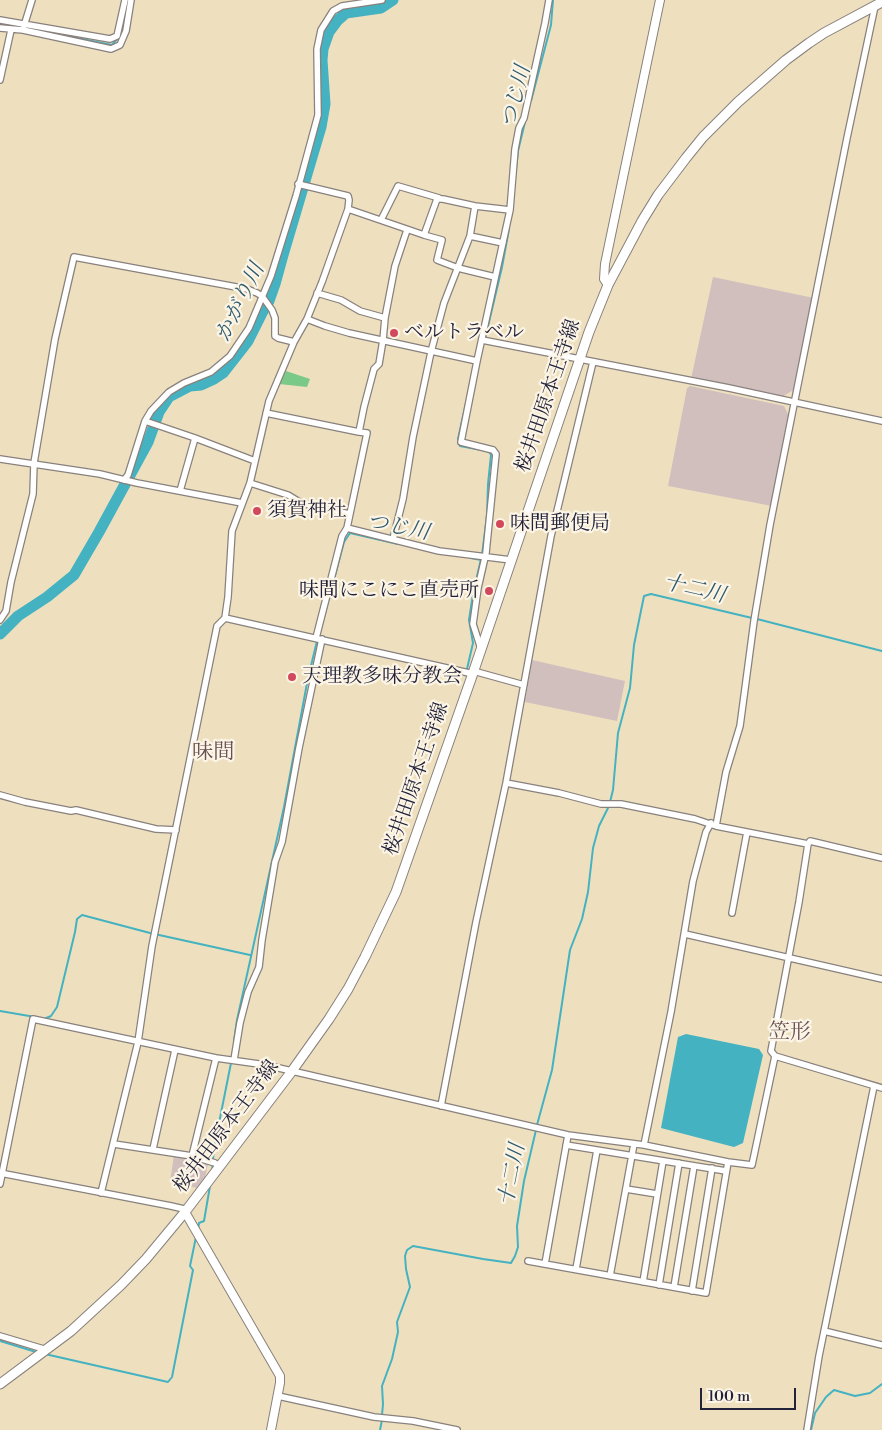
<!DOCTYPE html>
<html>
<head>
<meta charset="utf-8">
<style>
  body { margin:0 }
  #map { position:relative; width:882px; height:1430px; overflow:hidden; background:#eee0bf; font-family:"Libre Bodoni",serif }
  canvas { display:block }
  .scale { position:absolute; left:700px; top:1388px; width:96px; height:22px; box-sizing:border-box; border:2px solid #22223b; border-top:0; padding-left:6px; font-size:15px; line-height:18px; white-space:nowrap; color:#22223b; -webkit-text-stroke:4px #fcf5e5; paint-order:stroke }
</style>
</head>
<body>
<div id="map">
<canvas width="882" height="1430"></canvas>
<div class="scale">100 m</div>
</div>
<script>
const c = document.querySelector('canvas').getContext('2d');
c.lineJoin = 'round';
function fillPath(path, color) { c.fillStyle = color; c.fill(path, 'evenodd'); }
const shape = rows => new Path2D(rows.map(r => 'M' + r).join(''));
function strokePath(path, color, width, dash) { c.strokeStyle = color; c.lineWidth = width; c.lineCap = dash ? 'butt' : 'round'; c.setLineDash(dash || []); c.stroke(path); }
function label(font, color, halo, rows, align = 'center') {
  c.font = font + ' "Libre Bodoni","Noto Serif JP",serif'; c.lineWidth = 4.5; c.setLineDash([]); c.textBaseline = 'middle'; c.strokeStyle = halo; c.fillStyle = color; for (const [text, x, y, turn = 0] of rows) {
    c.save(); c.translate(x, y); c.rotate((+turn || 0) * Math.PI / 180); c.textAlign = isNaN(turn) ? turn : align; if (halo) c.strokeText(text, 0, 0); c.fillText(text, 0, 0); c.restore();
  }
}
fillPath(shape([
  [713,277,814,298,795,389,782,397,691,379],
  [690,386,784,406,789,416,772,506,668,486,687,388],
  [532,660,625,681,617,721,525,702],
  [174,1155,192,1158,208,1164,204,1182,197,1188,170,1182]
]), '#d1bfbd');
fillPath(shape([
  [286,371,310,379,307,387,279,384]
]), '#7bc988');
fillPath(shape([
  [686,1034,759,1049,763,1055,743,1143,734,1147,661,1128,678,1037]
]), '#44b2c1');
strokePath(shape([
  [17,26,112,45,117,39],
  [531,101,551,25,553,0],
  [516,169,518,151,525,122],
  [485,339,502,267,509,229],
  [466,403,458,439,460,446,487,451,490,453,491,455,488,484,487,515,482,555],
  [471,558,481,560],
  [757,619,882,651],
  [320,632,344,542,350,533,398,544],
  [467,669,473,643,469,620,473,594,481,559],
  [610,802,613,790,618,733,630,688,634,645,644,596,651,594,752,618],
  [0,1011,35,1017],
  [44,1019,51,1016,57,1007,75,932,77,919,82,915,150,933,250,955],
  [234,1041,237,1020,284,807,308,678,317,641],
  [537,1125,552,1070,570,950,582,919,588,892,593,848,599,826,608,808],
  [212,1171,214,1148,231,1063],
  [198,1230,199,1223,204,1221,210,1186],
  [0,1341,36,1352],
  [45,1354,168,1382,172,1377,193,1270,190,1266,196,1237],
  [382,1415,383,1404,382,1386,392,1359,398,1332,397,1322,410,1287,406,1269,405,1256,407,1250,413,1246,483,1259,511,1263,515,1256,518,1247,517,1226,524,1181,536,1130],
  [380,1430,382,1420],
  [811,1430,815,1413,826,1397,834,1390,855,1396,870,1393,882,1384]
]), '#44b2c1', 2);
strokePath(shape([
  [0,634,18,616,47,597,74,575,99,532,148,442,159,412,169,397,190,386,201,385,214,379,223,373,248,341,262,313,269,301,275,284,283,255,321,127,325,104,322,60,323,49,329,32,338,20,346,13,381,8,393,0]
]), '#44b2c1', 11);
const minor = shape([
  [0,20,110,39,117,36,125,0],
  [24,26,32,0],
  [0,28,23,30,111,49,120,45,126,31,131,0],
  [0,80,11,30],
  [348,209,424,235,437,199,443,199,475,206,510,210],
  [381,220,398,186,439,198],
  [424,235,442,240,437,260,458,268,495,277],
  [470,236,503,243],
  [317,293,341,300,360,311,385,318],
  [307,319,325,326,349,333,477,361],
  [482,340,729,388,882,421],
  [266,413,359,432],
  [145,421,195,438],
  [0,459,100,474,137,483,242,503],
  [124,480,128,475,145,421,151,411,169,392,184,383,211,372,230,356,249,328,271,276,296,196,318,115,317,49,321,30,333,11,342,6,382,0],
  [250,483,288,495,301,503,349,514],
  [180,491,195,438,255,461],
  [347,528,439,551,511,560],
  [393,539,403,499,413,437,431,352,444,303,470,236,475,206],
  [225,618,469,673,477,672,524,685],
  [0,620,6,611,11,582,33,494,34,463,55,339,74,257,247,289,257,293,262,296,272,310,275,318,275,336,278,338,294,342],
  [316,638,342,536,347,528,367,433,359,432,364,407,374,369,379,364,383,340,385,318,395,266,407,230],
  [481,649,473,624,478,588,486,553,496,454,493,450,461,442,477,361,510,210,515,149,519,128,524,118,545,23,549,0],
  [506,783,559,793,601,804,621,804,695,819,716,826,808,844,810,841,882,858],
  [0,795,25,802,71,811,76,810,156,829,176,830],
  [716,826,726,772,740,726,754,621,770,525,847,138,875,6],
  [808,844,799,902,771,1051,775,1056,882,1088],
  [732,913,747,832],
  [685,934,882,979],
  [234,1060,240,1023,248,992,259,967,262,940,275,862,282,842,299,748,322,639],
  [441,1106,476,922,506,783,551,536,593,362],
  [114,1144,192,1156,216,1058],
  [566,1145,726,1171],
  [644,1145,671,1012,693,881,706,832,711,823],
  [153,1149,175,1050],
  [192,1156,215,1163,220,1166],
  [0,1173,171,1206,184,1209,185,1212],
  [0,1184,33,1019,216,1058,266,1065,568,1135,644,1145,728,1162,752,1165,775,1056],
  [626,1189,657,1194],
  [101,1193,138,1042,152,946,217,626,225,618,228,597,232,531,250,483,269,401,294,342,307,319,322,282,348,209,349,200,348,196,298,184],
  [528,1261,706,1293,728,1162],
  [545,1264,568,1135],
  [576,1269,597,1150],
  [610,1276,634,1144],
  [643,1282,663,1161],
  [659,1285,679,1163],
  [674,1287,694,1166],
  [692,1291,712,1168],
  [824,1331,882,1345],
  [0,1336,47,1350],
  [278,1396,374,1417,413,1421,457,1430],
  [807,1430,819,1356,874,1086]
]);
const tertiary = shape([
  [608,285,604,279,605,264,660,0],
  [185,1212,280,1376,280,1383,271,1430]
]);
const primary = shape([
  [0,1384,71,1331,121,1285,146,1259,185,1212,292,1071,329,1019,348,989,365,957,396,892,472,676,589,332,608,285,642,221,658,195,686,158,703,137,738,102,786,60,809,43,824,33,882,2]
]);
strokePath(minor, '#88817d', 8);
strokePath(tertiary, '#88817d', 10);
strokePath(primary, '#88817d', 11);
strokePath(minor, '#fff', 5.5);
strokePath(tertiary, '#fff', 8);
strokePath(primary, '#fff', 9);
for (const [x, y, r, color] of [
  [394,333,5,"#d1495b"],
  [257,511,5,"#d1495b"],
  [500,524,5,"#d1495b"],
  [489,591,5,"#d1495b"],
  [292,677,5,"#d1495b"]
]) { const dot = new Path2D(); dot.arc(x, y, r, 0, 2 * Math.PI); c.fillStyle = color; c.fill(dot); strokePath(dot, '#fcf5e5', 2); }
label('20px', '#22223b', '#fcf5e5', [
  ["ベルトラベル",404,333],
  ["須賀神社",267,511],
  ["味間郵便局",510,524],
  ["味間にこにこ直売所",479,591,"right"],
  ["天理教多味分教会",302,677]
], 'left');
label('20px', '#22223b', '#fcf5e5', [
  ["桜井田原本王寺線",549,396,-71],
  ["桜井田原本王寺線",417,779,-71],
  ["桜井田原本王寺線",227,1127,-53]
]);
label('italic 21px', '#305c71', '#fcf5e5', [
  ["つじ川",517,97,-76],
  ["かがり川",241,303,-64],
  ["つじ川",398,528,11],
  ["十二川",694,590,13],
  ["十二川",513,1175,-79]
]);
label('21px', '#695155', '#fcf5e5', [
  ["味間",213,753],
  ["笠形",790,1033]
]);
</script>
</body>
</html>
